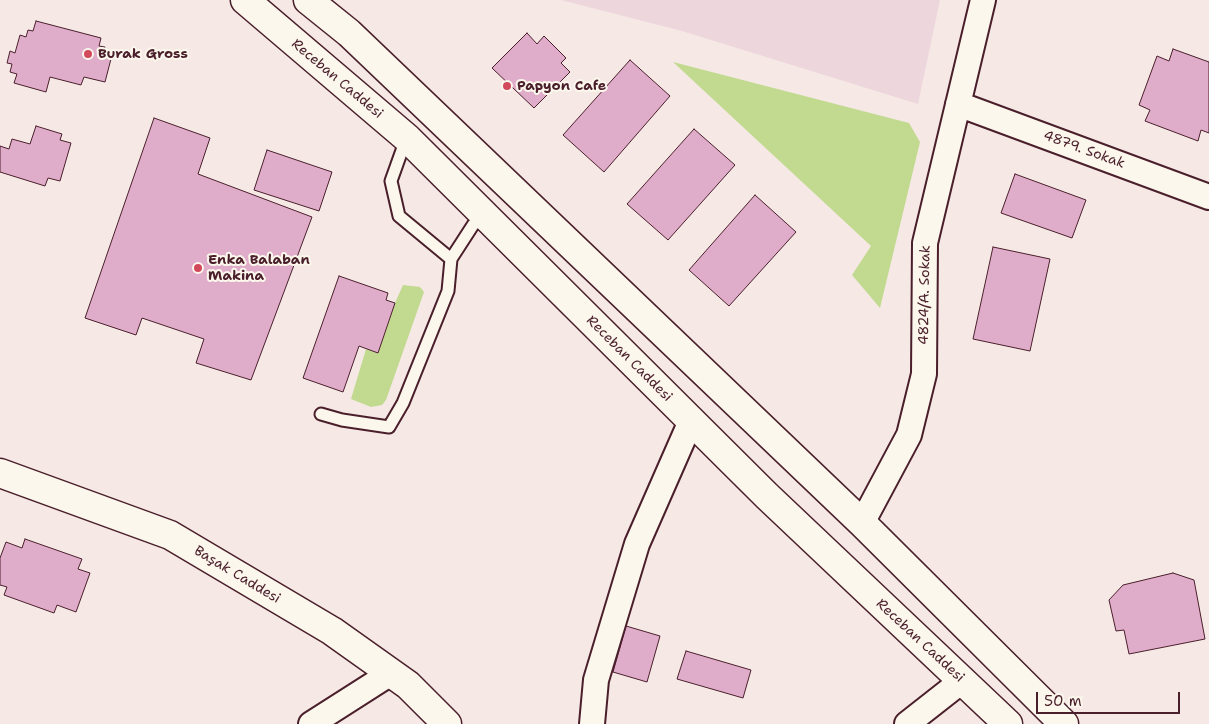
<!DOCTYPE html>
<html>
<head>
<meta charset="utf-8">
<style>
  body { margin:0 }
  #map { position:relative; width:1209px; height:724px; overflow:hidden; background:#f5e8e5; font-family:"Shantell Sans",sans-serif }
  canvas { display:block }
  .scale { position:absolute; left:1036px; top:692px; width:144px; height:22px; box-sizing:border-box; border:2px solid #4a1f2b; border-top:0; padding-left:6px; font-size:15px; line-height:18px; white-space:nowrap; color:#4a1f2b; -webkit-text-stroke:4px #fbf7ec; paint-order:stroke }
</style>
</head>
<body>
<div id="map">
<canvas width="1209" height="724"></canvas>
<div class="scale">50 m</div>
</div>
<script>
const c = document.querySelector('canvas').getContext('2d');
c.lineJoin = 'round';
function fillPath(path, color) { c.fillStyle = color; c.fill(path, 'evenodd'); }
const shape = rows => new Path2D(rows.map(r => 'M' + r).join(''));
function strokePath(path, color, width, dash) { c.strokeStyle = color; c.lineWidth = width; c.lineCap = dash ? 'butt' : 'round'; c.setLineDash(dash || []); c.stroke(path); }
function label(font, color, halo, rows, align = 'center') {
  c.font = font + ' "Shantell Sans",sans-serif'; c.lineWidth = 4; c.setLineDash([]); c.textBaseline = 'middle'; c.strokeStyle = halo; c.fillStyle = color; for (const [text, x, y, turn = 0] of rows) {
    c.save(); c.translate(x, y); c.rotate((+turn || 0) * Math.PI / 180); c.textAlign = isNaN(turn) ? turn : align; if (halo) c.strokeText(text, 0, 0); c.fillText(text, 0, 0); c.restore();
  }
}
fillPath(shape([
  [561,0,940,0,918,104,682,31]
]), '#eed6dd');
fillPath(shape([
  [673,62,909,123,920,142,880,308,852,275,871,246],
  [403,285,420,287,424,292,386,400,382,405,371,407,351,399,366,349,378,353,395,303]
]), '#c2da90');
const building = shape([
  [36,21,101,38,99,46,105,47,103,53,112,55,105,82,84,77,81,85,50,77,46,92,14,83,17,74,10,72,12,64,7,63,10,51,15,53,20,35,26,37,28,30,33,31,36,21],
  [527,33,537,44,544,36,566,58,561,63,570,72,534,108,492,68,527,33],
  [1173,49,1209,62,1209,133,1201,130,1198,141,1145,121,1150,110,1139,105,1157,56,1169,61,1173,49],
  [630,60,670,96,604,172,563,135,630,60],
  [154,118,210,138,198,174,312,217,251,380,196,363,204,339,142,318,136,335,85,318,154,118],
  [36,126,62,134,60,140,71,143,60,181,48,178,45,186,0,172,0,146,9,149,12,139,30,144,36,126],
  [694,129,735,165,668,240,627,204,694,129],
  [267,150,332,172,319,211,254,190,267,150],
  [1015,174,1086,200,1072,238,1001,213,1015,174],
  [755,195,796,232,729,306,689,270,755,195],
  [993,247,1050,259,1030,351,973,339,993,247],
  [339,276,388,293,386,300,395,303,378,353,359,346,343,392,303,378,339,276],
  [25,539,82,559,78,569,90,573,76,612,57,605,54,613,4,595,7,587,0,585,0,558,6,542,22,548,25,539],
  [1173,573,1194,580,1205,639,1129,654,1124,630,1116,631,1109,600,1123,585,1173,573],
  [626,626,660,636,647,682,613,672,626,626],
  [686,651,751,670,743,698,677,679,686,651]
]);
fillPath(building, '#dfadca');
strokePath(building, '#4a1f2b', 1);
const service = shape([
  [451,259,473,225,484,216],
  [321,414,342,420,389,427,403,403,448,291,451,259,399,216,391,181,406,139]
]);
const minor = shape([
  [958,104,1209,197],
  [862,523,909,435,924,374,925,243,983,0],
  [311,724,391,673],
  [592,724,596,680,637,544,691,421],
  [907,724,963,680]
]);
const tertiary = shape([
  [0,473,170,535,332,631,408,685,447,724]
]);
const trunk = shape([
  [245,0,407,138,767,496,1008,724],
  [308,0,349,33,862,523,1064,724]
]);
strokePath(service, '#4a1f2b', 15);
strokePath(minor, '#4a1f2b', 28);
strokePath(tertiary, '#4a1f2b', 31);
strokePath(trunk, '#4a1f2b', 31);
strokePath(service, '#fbf7ec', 11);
strokePath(minor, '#fbf7ec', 24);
strokePath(tertiary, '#fbf7ec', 28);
strokePath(trunk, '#fbf7ec', 28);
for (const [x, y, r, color] of [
  [88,54,5,"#d1495b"],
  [507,86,5,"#d1495b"],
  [198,268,5,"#d1495b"]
]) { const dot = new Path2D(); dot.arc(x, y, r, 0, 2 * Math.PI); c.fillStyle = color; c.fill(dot); strokePath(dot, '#fbf7ec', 2); }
label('bold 14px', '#4a1f2b', '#fbf7ec', [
  ["Burak Gross",98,54],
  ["Papyon Cafe",517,86],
  ["Enka Balaban",208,260],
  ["Makina",208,276]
], 'left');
label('14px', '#4a1f2b', '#fbf7ec', [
  ["Receban Caddesi",337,79,40],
  ["4879. Sokak",1084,150,20],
  ["4824/A. Sokak",925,295,-89],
  ["Receban Caddesi",629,359,45],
  ["Başak Caddesi",237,575,31],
  ["Receban Caddesi",920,641,43]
]);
</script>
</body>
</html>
